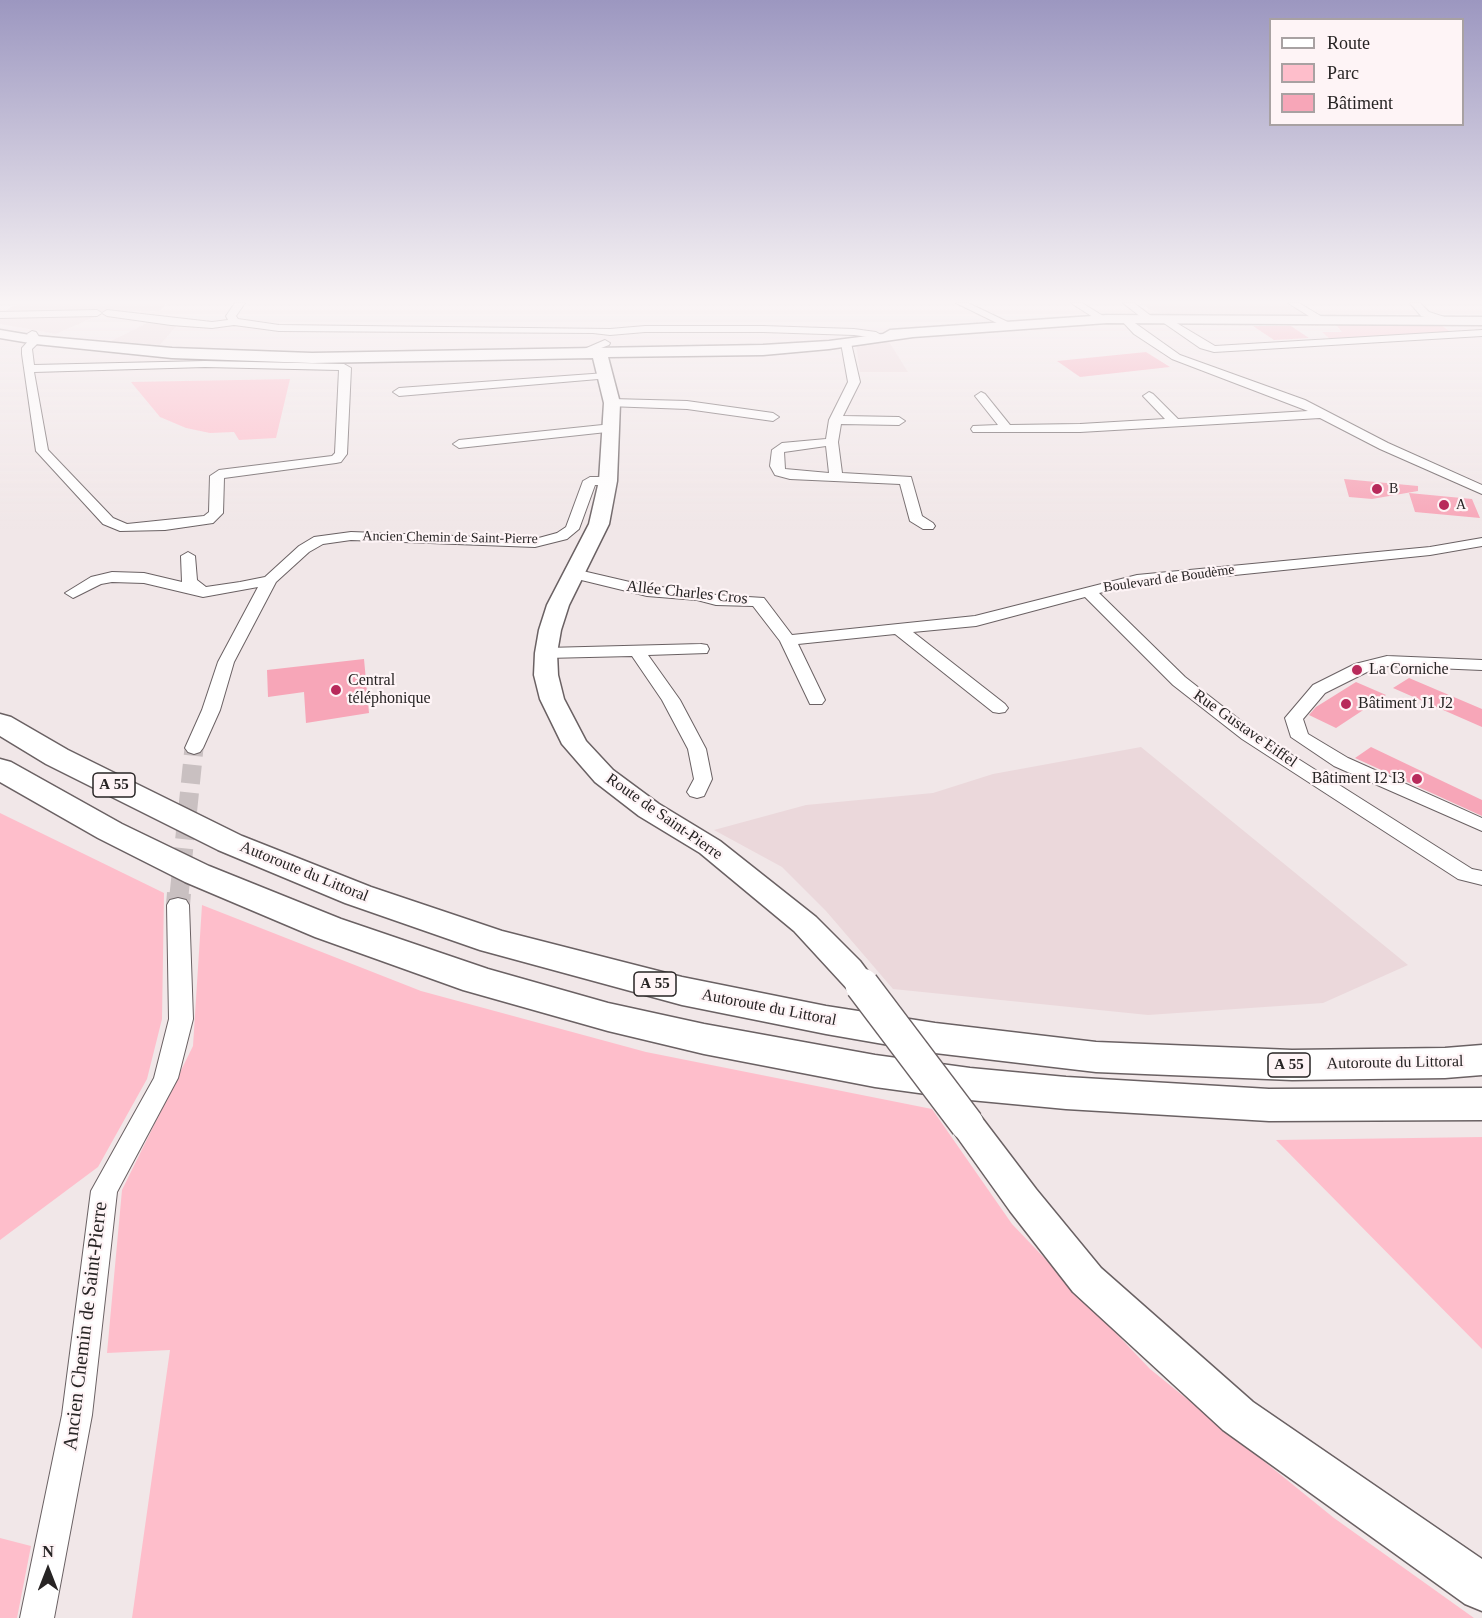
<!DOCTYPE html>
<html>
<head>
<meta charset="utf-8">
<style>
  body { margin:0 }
  #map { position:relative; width:1482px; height:1618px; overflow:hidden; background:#f1e7e8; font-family:"Times New Roman",serif }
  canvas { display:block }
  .legend { position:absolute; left:1269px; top:18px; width:195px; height:108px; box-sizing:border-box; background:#fef4f6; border:2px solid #a8a1a2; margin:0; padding:8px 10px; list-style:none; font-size:18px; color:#272424 }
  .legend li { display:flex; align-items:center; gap:12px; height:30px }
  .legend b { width:30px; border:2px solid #a8a1a2 }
  .north { position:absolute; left:18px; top:1540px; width:60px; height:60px; -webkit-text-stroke:4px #fef4f6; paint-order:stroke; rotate:0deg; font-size:16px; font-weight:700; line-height:24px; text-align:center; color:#272424 }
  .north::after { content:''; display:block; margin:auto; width:21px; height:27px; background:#272424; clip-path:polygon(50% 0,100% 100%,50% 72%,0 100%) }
</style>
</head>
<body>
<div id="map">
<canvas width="1482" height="1618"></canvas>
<ul class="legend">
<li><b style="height:8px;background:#fff"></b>Route</li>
<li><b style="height:16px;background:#febecb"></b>Parc</li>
<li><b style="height:16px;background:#f7a6b8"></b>Bâtiment</li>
</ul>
<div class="north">N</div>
</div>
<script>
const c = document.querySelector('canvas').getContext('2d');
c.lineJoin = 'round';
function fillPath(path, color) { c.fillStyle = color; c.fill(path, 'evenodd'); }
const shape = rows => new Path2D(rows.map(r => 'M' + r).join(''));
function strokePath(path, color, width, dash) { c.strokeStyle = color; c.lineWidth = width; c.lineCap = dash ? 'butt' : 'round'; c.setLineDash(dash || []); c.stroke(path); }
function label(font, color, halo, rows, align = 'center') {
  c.font = font + ' "Times New Roman",serif'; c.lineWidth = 4.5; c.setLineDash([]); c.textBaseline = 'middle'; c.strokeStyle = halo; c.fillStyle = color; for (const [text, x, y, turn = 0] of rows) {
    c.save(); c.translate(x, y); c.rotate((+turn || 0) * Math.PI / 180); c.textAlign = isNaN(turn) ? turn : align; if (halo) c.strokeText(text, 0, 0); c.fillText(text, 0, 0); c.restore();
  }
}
fillPath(shape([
  [17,303,167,303,159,311,4,312],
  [1140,303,1285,303,1307,315,1172,315,1154,312],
  [101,314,56,334,0,324,0,316],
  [151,321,178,324,160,345,111,341],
  [888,340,908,372,860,372,856,344],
  [1141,747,1408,965,1323,1003,1148,1015,893,989,826,911,782,867,714,830,806,805,933,793,993,774]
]), '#ebd8db');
fillPath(shape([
  [1336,325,1441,325,1452,333,1331,340,1322,332,1342,332],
  [290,379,276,438,239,440,234,432,210,433,186,428,160,417,131,382],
  [0,813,164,893,162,1019,147,1079,98,1167,0,1240],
  [202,905,421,991,646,1052,932,1109,1012,1224,1150,1369,1334,1518,1474,1618,132,1618,170,1350,107,1353,122,1190,193,1046],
  [1482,1137,1482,1349,1276,1140],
  [0,1538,31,1546,17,1618,0,1618]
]), '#febecb');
fillPath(shape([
  [1253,326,1291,326,1309,338,1274,340],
  [1146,352,1170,367,1080,377,1057,361],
  [1344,479,1418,486,1418,491,1372,499,1349,497],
  [1409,493,1472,499,1480,518,1415,512],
  [364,659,369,713,306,723,304,692,268,697,267,670],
  [1409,678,1482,709,1482,727,1393,688],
  [1356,682,1386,695,1336,728,1309,715,1316,707],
  [1371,747,1482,800,1482,816,1355,758]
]), '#f7a6b8');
strokePath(shape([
  [179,895,194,748]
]), '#c9c0c1', 19, [19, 9]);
strokePath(shape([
  [178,905,179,893]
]), '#c9c0c1', 24, [24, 12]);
const minor = shape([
  [235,303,245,303,236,316,238,319,279,325,610,329,645,326,763,326,854,329,876,332,881,335,876,338,854,335,763,332,645,332,610,335,593,333,279,331,234,325,212,328,171,325,107,316,102,313,97,316,0,318,0,312,97,310,102,313,107,310,212,322,228,320,226,316,235,303],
  [956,303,968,303,1012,324,1003,326,956,303],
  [1071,303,1082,303,1108,319,1099,321,1071,303],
  [1123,303,1134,303,1155,319,1146,321,1123,303],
  [1288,303,1299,303,1329,321,1320,323,1288,303],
  [1410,303,1420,303,1429,312,1457,321,1452,324,1421,316,1410,303],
  [1125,316,1180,355,1305,400,1388,443,1482,485,1482,494,1380,449,1320,418,1080,432,973,432,971,429,973,426,998,425,975,396,981,392,985,394,1010,425,1080,424,1165,419,1143,396,1149,392,1153,394,1178,419,1308,411,1172,359,1134,334,1120,319,1125,316],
  [1165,316,1215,346,1482,330,1482,336,1214,352,1200,348,1161,321,1161,317,1165,316],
  [32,331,36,332,41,340,32,349,34,365,205,361,344,364,351,368,347,454,341,462,336,463,224,478,223,513,213,523,165,530,120,531,103,524,36,451,22,354,22,348,30,339,27,334,32,331],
  [205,367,339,370,335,453,332,456,219,470,210,476,209,512,204,516,127,524,113,518,48,450,34,372,205,367],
  [605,340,610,343,609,345,580,356,575,353,605,340],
  [846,340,851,343,860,382,843,416,899,417,905,421,899,425,841,424,838,442,842,473,911,477,922,516,933,523,935,526,933,529,923,529,910,521,900,484,790,479,775,475,770,466,772,450,782,443,826,439,829,420,848,382,841,343,846,340],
  [826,446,829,473,785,469,784,452,826,446],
  [606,373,610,374,610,378,399,396,393,392,399,388,606,373],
  [612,399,687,401,773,413,779,417,773,421,687,409,608,406,608,400,612,399],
  [612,424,618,428,616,431,459,448,453,444,459,440,612,424],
  [590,477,608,477,615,481,608,485,595,485,579,529,567,539,535,547,351,540,323,544,309,552,276,582,234,662,220,710,203,748,200,752,194,754,188,752,185,748,202,710,218,662,258,587,203,597,144,583,112,582,101,584,73,598,65,593,91,577,112,572,144,573,182,582,181,556,188,552,195,556,197,580,206,587,240,582,265,577,299,546,314,537,351,532,535,539,557,533,566,527,583,481,590,477],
  [1482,538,1482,546,1430,555,1137,585,1099,593,1185,677,1254,731,1472,869,1482,871,1482,885,1458,879,1242,739,1173,685,1085,597,976,626,913,632,1005,704,1008,708,1005,712,999,713,993,712,895,634,798,644,825,700,822,704,810,704,780,641,753,606,716,605,697,600,647,596,569,577,566,574,574,569,647,586,697,590,716,595,764,598,792,635,975,616,1137,575,1430,547,1482,538],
  [701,644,707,645,709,649,707,653,648,655,680,700,706,749,712,779,704,796,697,798,690,796,687,792,694,779,688,749,662,700,632,656,546,658,538,653,546,648,701,644],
  [1387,656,1482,660,1482,670,1387,666,1367,672,1325,693,1303,719,1308,734,1348,758,1482,818,1482,831,1334,766,1291,737,1285,718,1313,685,1355,664,1387,656],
  [178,898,186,900,189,905,193,1019,178,1078,117,1192,92,1415,54,1618,20,1618,62,1415,91,1191,154,1078,169,1019,167,905,170,900,178,898]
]);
const secondary = shape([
  [1107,315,1482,317,1482,325,1107,323,913,337,829,349,763,355,608,357,620,403,617,481,609,524,569,605,561,630,557,653,558,675,564,699,586,741,613,770,659,804,720,841,816,917,860,961,878,985,873,993,862,996,851,993,794,931,700,853,639,816,595,782,562,744,540,699,534,675,535,653,539,630,547,605,589,524,599,481,604,403,593,358,312,363,172,358,36,344,0,338,0,330,36,336,172,348,312,353,763,345,829,341,883,334,890,330,1107,315],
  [967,1110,979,1114,1036,1189,1101,1268,1253,1402,1482,1559,1482,1611,1465,1604,1223,1430,1073,1292,1010,1211,955,1134,949,1124,955,1114,967,1110]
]);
const motorway = shape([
  [0,714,11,717,68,750,242,836,371,887,502,931,682,977,826,1006,935,1023,1096,1042,1292,1050,1445,1048,1482,1045,1482,1075,1445,1078,1292,1080,1096,1072,935,1053,826,1034,682,1005,480,950,345,903,218,850,46,764,0,736,0,714],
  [0,759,11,762,122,824,209,866,341,919,488,969,608,1003,704,1024,875,1055,970,1068,1066,1077,1269,1089,1482,1088,1482,1120,1269,1121,1066,1109,970,1100,875,1087,704,1054,608,1031,463,990,315,937,185,882,98,838,0,782,0,759]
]);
strokePath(minor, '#6a6163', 2);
strokePath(secondary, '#6a6163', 3);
strokePath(motorway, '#6a6163', 3);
fillPath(minor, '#fff');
fillPath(secondary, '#fff');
fillPath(motorway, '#fff');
const secondaryBridge = shape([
  [862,985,967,1124]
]);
strokePath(secondaryBridge, '#6a6163', 36, []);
strokePath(secondaryBridge, '#fff', 33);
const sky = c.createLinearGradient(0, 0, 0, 529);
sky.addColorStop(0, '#9c97c0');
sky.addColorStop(0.57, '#f9f4f5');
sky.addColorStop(1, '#f9f4f500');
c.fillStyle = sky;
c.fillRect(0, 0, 1482, 529);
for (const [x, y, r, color] of [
  [1377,489,6,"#b82a5b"],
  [1444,505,6,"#b82a5b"],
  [1357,670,6,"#b82a5b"],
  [336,690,6,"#b82a5b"],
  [1346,704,6,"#b82a5b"],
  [1417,779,6,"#b82a5b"]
]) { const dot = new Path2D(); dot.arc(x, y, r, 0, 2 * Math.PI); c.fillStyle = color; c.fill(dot); strokePath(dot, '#fef4f6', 2); }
label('14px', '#272424', '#fef4f6', [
  ["B",1389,489],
  ["A",1456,505]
], 'left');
label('14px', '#272424', '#fef4f6', [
  ["Ancien Chemin de Saint-Pierre",450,538,1],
  ["Boulevard de Boudème",1169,579,-8]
]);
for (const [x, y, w] of [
  [114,785,42],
  [655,984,42],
  [1289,1065,42]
]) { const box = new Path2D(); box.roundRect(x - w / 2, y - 12, w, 24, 4.5); c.fillStyle = '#fef4f6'; c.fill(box); strokePath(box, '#272424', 1.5); }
label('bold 15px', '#272424', null, [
  ["A 55",114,785],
  ["A 55",655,984],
  ["A 55",1289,1065]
]);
label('16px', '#272424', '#fef4f6', [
  ["Allée Charles Cros",687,593,6],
  ["Rue Gustave Eiffel",1245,729,35],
  ["Route de Saint-Pierre",664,817,35],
  ["Autoroute du Littoral",304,872,22],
  ["Autoroute du Littoral",769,1008,11],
  ["Autoroute du Littoral",1395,1063,-1]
]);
label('16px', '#272424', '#fef4f6', [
  ["La Corniche",1369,670],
  ["Central",348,681],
  ["téléphonique",348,699],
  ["Bâtiment J1 J2",1358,704],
  ["Bâtiment I2 I3",1405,779,"right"]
], 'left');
label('20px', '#272424', '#fef4f6', [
  ["Ancien Chemin de Saint-Pierre",86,1326,-83]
]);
</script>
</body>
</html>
